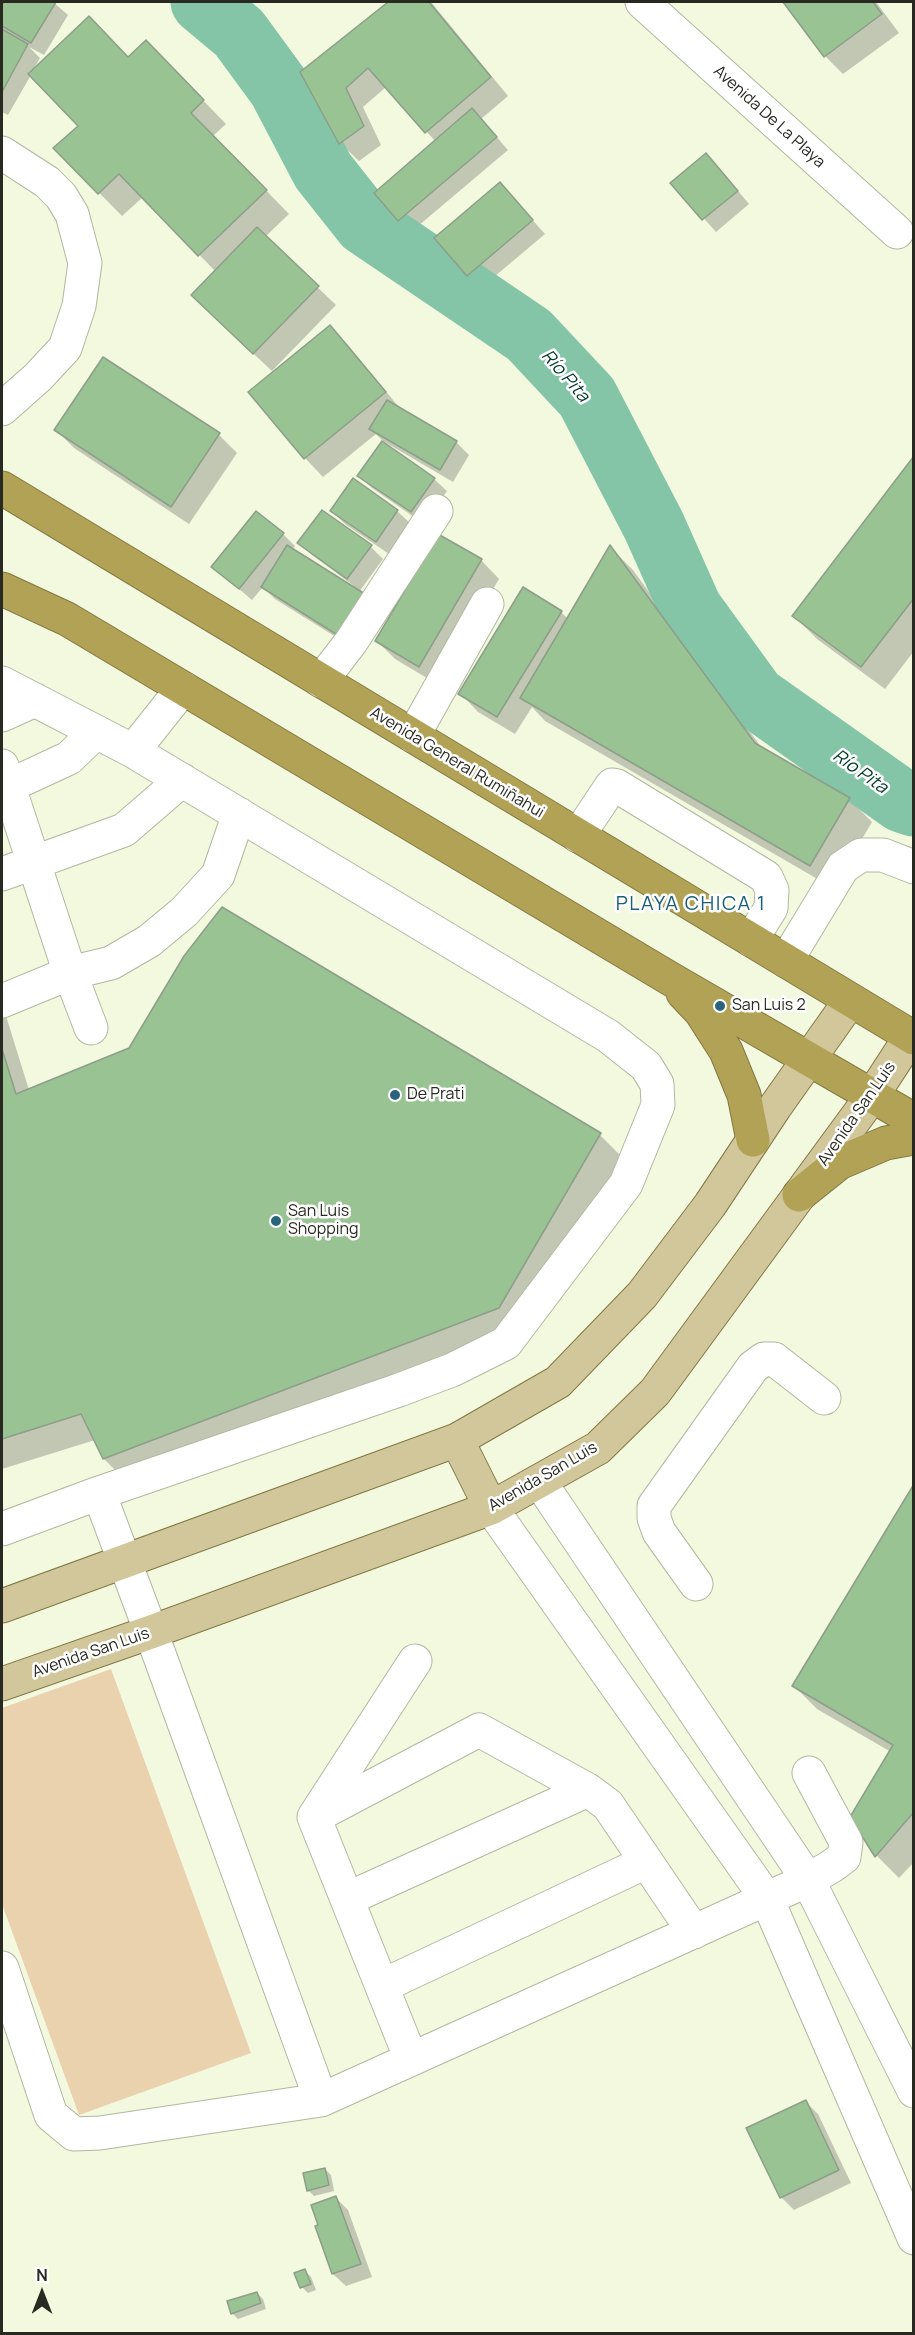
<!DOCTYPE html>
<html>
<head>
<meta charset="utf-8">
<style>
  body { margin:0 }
  #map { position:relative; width:915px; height:2335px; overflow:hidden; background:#f2f9df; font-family:Manrope,sans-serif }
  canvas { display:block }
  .frame { position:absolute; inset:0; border:3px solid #282a21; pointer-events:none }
  .north { position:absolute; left:12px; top:2263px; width:60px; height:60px; -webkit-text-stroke:4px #fff; paint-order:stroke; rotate:0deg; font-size:16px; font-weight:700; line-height:24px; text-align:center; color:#282a21 }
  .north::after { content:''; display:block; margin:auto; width:21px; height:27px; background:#282a21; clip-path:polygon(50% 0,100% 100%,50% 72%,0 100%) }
</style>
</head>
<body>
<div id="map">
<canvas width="915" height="2335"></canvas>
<div class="frame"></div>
<div class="north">N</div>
</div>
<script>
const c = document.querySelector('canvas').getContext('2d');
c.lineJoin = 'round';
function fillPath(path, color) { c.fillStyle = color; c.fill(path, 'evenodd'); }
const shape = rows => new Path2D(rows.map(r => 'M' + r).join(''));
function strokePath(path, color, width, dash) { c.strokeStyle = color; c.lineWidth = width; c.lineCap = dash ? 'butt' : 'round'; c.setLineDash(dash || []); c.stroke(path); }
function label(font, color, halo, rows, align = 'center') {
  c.font = font + ' Manrope,sans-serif'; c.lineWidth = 5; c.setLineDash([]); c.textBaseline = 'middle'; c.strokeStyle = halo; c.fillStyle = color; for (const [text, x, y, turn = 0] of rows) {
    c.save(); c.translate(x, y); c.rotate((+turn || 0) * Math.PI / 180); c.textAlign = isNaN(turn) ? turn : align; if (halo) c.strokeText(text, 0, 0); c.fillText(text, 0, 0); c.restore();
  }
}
fillPath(shape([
  [111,1669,251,2053,79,2115,2,1904,2,1708]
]), '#ebd2af');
fillPath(shape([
  [5,2,53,2,68,15,44,55,29,47,40,58,32,72,129,58,169,65,226,124,213,136,289,214,265,237,336,305,272,371,211,314,216,272,143,197,122,216,55,148,80,126,31,75,8,115,2,112,2,31,7,33,2,28,2,8],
  [390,2,431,2,508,96,481,119,508,150,411,232,399,220,436,142,386,87,363,107,381,145,359,161,340,143,302,72],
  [784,2,876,2,899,33,843,74,825,56],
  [718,167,749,204,716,232,672,183],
  [512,197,545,234,481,288,436,238],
  [330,327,348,345,402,411,456,442,469,455,453,482,383,441,376,434,323,477,305,458,250,393],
  [103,359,219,435,237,453,189,524,74,448,56,430],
  [914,459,914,651,885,689,817,639,794,616],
  [359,476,434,479,447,491,424,524,372,488],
  [332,511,397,511,410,523,389,554,345,524],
  [283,534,295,546,292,550,353,588,354,586,312,555,299,543,371,547,383,559,359,592,360,652,275,599,263,587,252,600,213,567],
  [611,548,633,570,764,751,849,799,872,822,833,888,545,721,532,707,515,734,478,712,460,693,561,612,569,620],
  [481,560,499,579,437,684,395,659,377,641],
  [2,1003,29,1090,600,1135,623,1158,522,1331,127,1482,104,1459,95,1440,2,1469],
  [914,1487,914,1862,899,1878,877,1856,852,1817,891,1752,817,1709,794,1686],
  [805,2101,818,2114,851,2183,794,2210,781,2197],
  [325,2169,331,2175,334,2191,314,2196,308,2190],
  [336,2198,348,2210,372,2277,346,2286,333,2274,317,2227,320,2226],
  [305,2271,311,2277,316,2290,308,2293,302,2287],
  [257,2293,263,2299,266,2309,238,2319,232,2313]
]), '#0003');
strokePath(shape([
  [202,2,239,33,280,89,323,171,365,224,529,335,587,397,654,526,691,609,755,697,902,801,914,805]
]), '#84c5a7', 63);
const building = shape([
  [4,2,56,2,31,43,2,26,2,5,4,2],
  [388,2,429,2,491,77,425,133,368,68,346,88,364,126,339,144,300,72,388,2],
  [783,2,873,2,882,14,824,57,783,2],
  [89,16,128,57,146,40,204,100,191,113,267,190,198,256,119,174,98,194,53,148,78,126,28,74,89,16],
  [2,29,28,44,2,92,2,29],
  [472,108,497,137,398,221,374,193,472,108],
  [706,153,738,191,702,220,670,183,706,153],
  [500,182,533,220,467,276,434,238,500,182],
  [257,227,319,286,253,354,191,295,257,227],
  [330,325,386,392,304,459,248,392,330,325],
  [103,357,220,433,171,507,54,430,103,357],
  [387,400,457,441,440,470,369,429,387,400],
  [382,441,435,478,411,512,357,476,382,441],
  [914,456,914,598,861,667,792,616,914,456],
  [353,478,398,510,376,542,330,511,353,478],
  [322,510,372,545,347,579,297,543,322,510],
  [256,511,284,533,239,589,211,567,256,511],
  [438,534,482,559,419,667,375,641,438,534],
  [287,545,373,599,347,641,261,587,287,545],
  [610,545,755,743,850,798,810,866,520,698,610,545],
  [523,587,562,611,497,717,458,694,523,587],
  [222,907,601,1133,499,1308,103,1459,81,1414,2,1439,2,1049,16,1094,129,1048,184,956,222,907],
  [914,1484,914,1812,875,1857,850,1817,893,1745,792,1686,914,1484],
  [806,2100,839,2170,780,2198,746,2128,806,2100],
  [325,2168,329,2185,307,2191,303,2173,325,2168],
  [336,2196,361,2264,332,2274,315,2226,318,2225,311,2205,336,2196],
  [305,2269,311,2284,300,2288,294,2273,305,2269],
  [257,2292,261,2303,231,2314,227,2301,257,2292]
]);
fillPath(building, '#99c393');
strokePath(building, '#8d9e8a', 1.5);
const minor = shape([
  [642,2,897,232],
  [2,153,47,182,61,196,72,214,85,263,79,306,65,348,38,377,2,409],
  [321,681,351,642,436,511],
  [2,683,133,751,608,1036,646,1066,657,1084,658,1105,626,1184,506,1343,452,1370,399,1390,99,1493],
  [2,715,35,700],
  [413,736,487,604],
  [133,751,183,688],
  [2,766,70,973,91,1028],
  [2,789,69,758,96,732],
  [578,836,612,785,617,786,766,877,772,890,771,908,751,940],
  [2,874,124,830,182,780],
  [786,961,843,867,861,855,883,855,914,867],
  [2,1001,70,973,111,963,149,941,184,912,218,875,239,814],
  [540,1482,808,1880,914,2091],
  [491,1508,767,1899,914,2238],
  [2,1529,99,1493,151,1632,321,2100,100,2133,74,2134,51,2115,2,1968],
  [696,1584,659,1532,654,1518,654,1506,753,1367,764,1359,774,1359,824,1398],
  [316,1816,479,1730,588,1790],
  [347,1899,588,1790,608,1805,694,1932],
  [382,1986,646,1862],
  [411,2059,314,1817,415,1661],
  [321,2100,808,1880,832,1866,844,1857,846,1842,809,1773]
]);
const major = shape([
  [457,1440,491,1508],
  [2,1606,457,1440,558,1382,642,1295,710,1205,775,1107,850,1001],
  [2,1684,151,1632,491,1508,598,1448,655,1392,872,1096,911,1036]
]);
const highway = shape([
  [2,488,914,1038],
  [2,589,67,619,669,978,914,1120],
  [683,993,701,1012,726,1051,744,1095,753,1140],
  [799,1195,839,1163,886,1143,914,1138]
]);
strokePath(minor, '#b1b89f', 35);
strokePath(major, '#827843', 35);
strokePath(highway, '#827843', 35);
strokePath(minor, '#fff', 33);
strokePath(major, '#d1c79a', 33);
strokePath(highway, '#b2a256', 33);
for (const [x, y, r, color] of [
  [720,1006,6,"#2a637c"],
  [395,1095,6,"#2a637c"],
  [276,1221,6,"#2a637c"]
]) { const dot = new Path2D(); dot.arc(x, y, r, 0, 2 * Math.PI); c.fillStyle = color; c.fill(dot); strokePath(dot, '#fff', 2); }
label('16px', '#282a21', '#fff', [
  ["Avenida De La Playa",769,117,42],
  ["Avenida General Rumiñahui",457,763,31],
  ["Avenida San Luis",857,1114,-55],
  ["Avenida San Luis",543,1477,-30],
  ["Avenida San Luis",91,1653,-19]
]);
label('16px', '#282a21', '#fff', [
  ["San Luis 2",732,1006],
  ["De Prati",407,1095],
  ["San Luis",288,1212],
  ["Shopping",288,1230]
], 'left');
label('italic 18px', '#033c29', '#fff', [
  ["Río Pita",565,376,49],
  ["Río Pita",860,772,35]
]);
c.letterSpacing = '1.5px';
label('20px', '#1a5e7b', '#fff', [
  ["PLAYA CHICA 1",691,904]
]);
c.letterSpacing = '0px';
</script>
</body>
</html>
